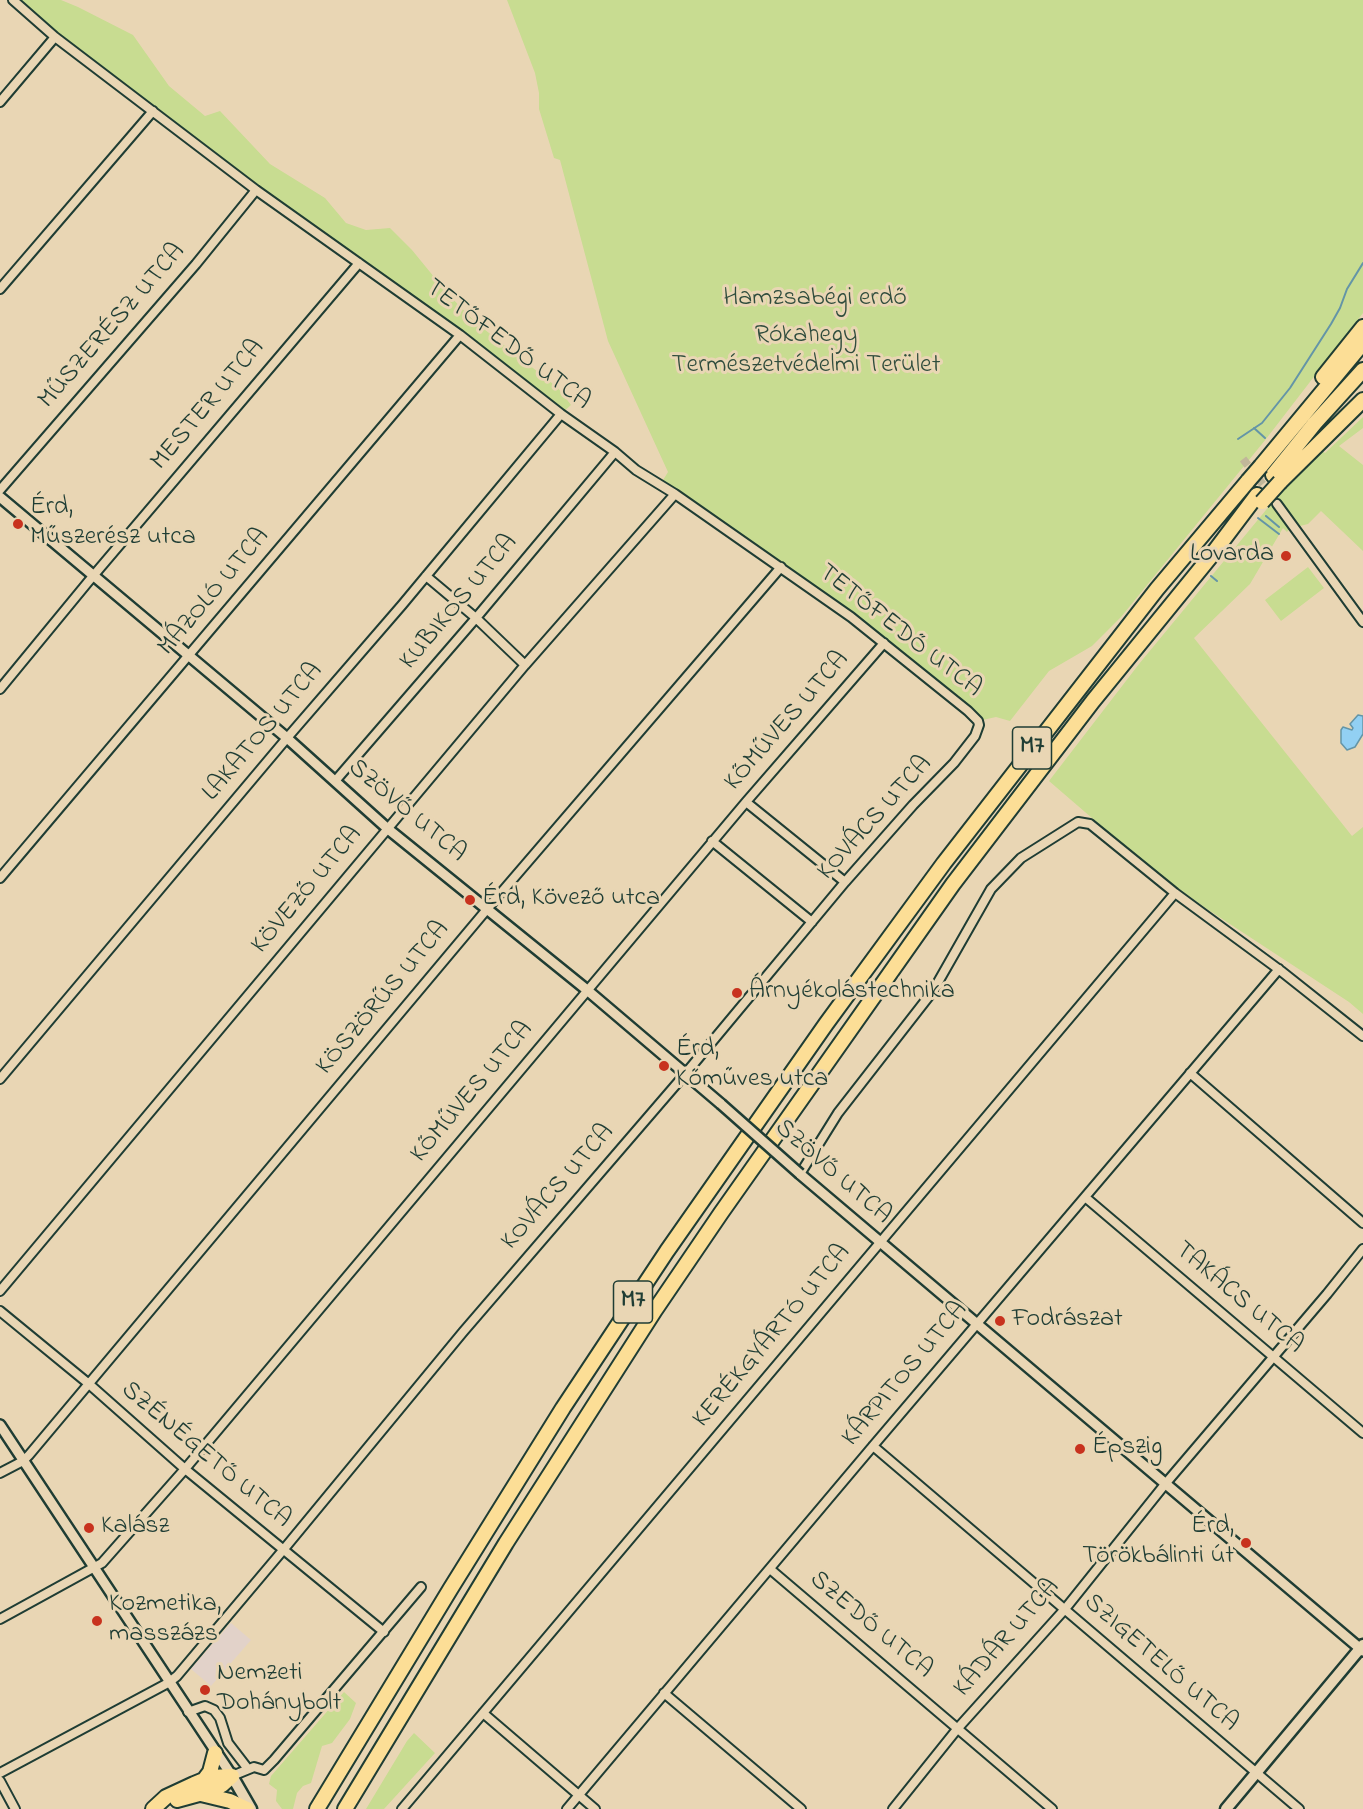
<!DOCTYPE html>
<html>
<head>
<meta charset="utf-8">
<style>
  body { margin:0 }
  canvas { display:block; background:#e9d6b4 }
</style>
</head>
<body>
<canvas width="1363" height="1809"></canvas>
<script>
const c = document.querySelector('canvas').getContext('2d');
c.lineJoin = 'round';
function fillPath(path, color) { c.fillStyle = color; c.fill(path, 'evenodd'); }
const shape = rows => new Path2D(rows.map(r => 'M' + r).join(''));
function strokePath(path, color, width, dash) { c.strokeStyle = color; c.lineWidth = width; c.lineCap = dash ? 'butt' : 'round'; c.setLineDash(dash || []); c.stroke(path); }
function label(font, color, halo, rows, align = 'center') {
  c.font = font + ' "Indie Flower",sans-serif'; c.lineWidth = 6; c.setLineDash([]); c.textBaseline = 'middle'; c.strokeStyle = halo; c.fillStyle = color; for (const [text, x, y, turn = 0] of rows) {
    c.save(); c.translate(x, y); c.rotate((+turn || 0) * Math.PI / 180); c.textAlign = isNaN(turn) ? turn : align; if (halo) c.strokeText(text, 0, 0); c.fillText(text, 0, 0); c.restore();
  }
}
fillPath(shape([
  [231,1623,251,1640,211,1686,191,1669]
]), '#e2d2c9');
fillPath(shape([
  [13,0,61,0,78,7,133,35,169,86,205,116,220,111,270,164,325,198,346,223,366,230,390,228,412,250,448,294,474,321,558,388,571,405,561,414,460,335,256,190],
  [507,0,1363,0,1363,313,1266,439,1121,617,1092,646,1049,671,1010,721,996,717,978,721,884,643,660,485,668,472,608,341,560,160,554,158,539,109,539,93,535,73],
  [1363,417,1363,428,1339,446,1363,465,1363,551,1321,511,1308,524,1300,526,1281,501,1274,510,1290,528,1287,532,1283,528,1250,584,1194,638,1352,836,1363,827,1363,1014,1349,1002,1207,909,1150,868,1049,781,1139,664,1280,493,1322,451,1325,453],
  [1308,567,1324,588,1281,621,1265,600],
  [344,1692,356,1703,350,1719,332,1743,322,1746,311,1783,303,1786,297,1793,293,1809,282,1809,276,1801,277,1790,269,1784,271,1776],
  [414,1733,435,1753,384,1809,366,1809,407,1741]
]), '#c8dc91');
const water = shape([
  [1358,715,1363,716,1363,734,1355,747,1347,750,1341,743,1341,730,1343,727,1352,730,1353,728,1350,724,1358,715]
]);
fillPath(water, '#92d0f3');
strokePath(water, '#6495a7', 1.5);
strokePath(shape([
  [1254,428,1265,438],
  [1238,439,1262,423,1290,388,1331,324,1340,308,1347,289,1363,263],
  [1266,516,1279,527],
  [1258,518,1279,534],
  [1211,576,1217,581]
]), '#6495a7', 2);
strokePath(shape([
  [1243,459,1271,495]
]), '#c1b79a', 8, [8, 4]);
const minor = shape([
  [0,102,55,37],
  [0,289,153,111],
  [0,490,196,264,256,190],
  [1277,504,1363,622],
  [426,576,476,618,525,665],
  [0,689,88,582,359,263],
  [336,780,476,618,615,452],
  [746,802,845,882],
  [712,841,812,922],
  [0,878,460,335],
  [1190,1073,1363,1223],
  [0,1079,287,738,402,605,561,414],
  [800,1174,838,1113,933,991,991,889,1021,858,1078,822,1090,824,1175,893,1281,971,1363,1036],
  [1085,1197,1363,1433],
  [0,1291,525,665,675,494],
  [0,1311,89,1384,185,1469,384,1632],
  [873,1446,1299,1809],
  [0,1473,23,1461,29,1455,488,908,781,567],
  [770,1569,1052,1809],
  [0,1619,102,1563,185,1469,746,802,884,643],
  [664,1693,801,1809],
  [188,1712,205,1706,214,1710,220,1718,228,1743,248,1769],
  [483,1713,595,1809],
  [0,1773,168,1683,177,1676,284,1549,463,1332,686,1073,845,882,913,805,954,763,975,736,979,725,978,721,968,711,851,617,675,494,636,470,615,452,561,414,460,335,256,190,55,37,13,0],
  [232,1776,254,1767,264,1770,274,1760,421,1587],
  [0,1781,15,1809],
  [402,1809,1175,893],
  [567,1809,873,1446,1279,969],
  [893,1809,958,1728,1065,1609,1166,1483,1327,1294,1363,1249]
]);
const tertiary = shape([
  [0,497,287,738,388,829,587,990,721,1104],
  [800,1174,1363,1651],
  [0,1425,232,1776]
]);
const secondary = shape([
  [232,1776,251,1809],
  [1226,1809,1363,1645]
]);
const motorway = shape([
  [1323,377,1363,327],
  [1261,466,1363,343],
  [1273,475,1315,423,1363,370],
  [1280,482,1363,400],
  [204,1780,210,1772,215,1753],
  [201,1794,230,1801,247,1809],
  [177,1800,210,1791,222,1785,232,1776],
  [153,1809,166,1797,194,1784,211,1777,232,1776],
  [317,1809,451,1588,563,1408,667,1251,826,1024,944,863,1157,589,1248,481],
  [345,1809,506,1543,655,1310,721,1213,953,884,1093,701,1211,556,1257,495]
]);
strokePath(minor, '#1f3d34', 12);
strokePath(tertiary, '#1f3d34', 14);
strokePath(secondary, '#1f3d34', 15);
strokePath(motorway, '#1f3d34', 18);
strokePath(minor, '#e9d6b4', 8);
strokePath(tertiary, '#e9d6b4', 9);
strokePath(secondary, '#e9d6b4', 10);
strokePath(motorway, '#fcde96', 14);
const tertiaryBridge = shape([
  [721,1104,800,1174]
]);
const motorwayBridge = shape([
  [1248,481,1261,466],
  [1262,502,1280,482]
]);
strokePath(tertiaryBridge, '#1f3d34', 14, []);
strokePath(motorwayBridge, '#1f3d34', 18, []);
strokePath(tertiaryBridge, '#e9d6b4', 9);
strokePath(motorwayBridge, '#fcde96', 14);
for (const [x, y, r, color] of [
  [18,524,6,"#c8321e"],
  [1286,556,6,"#c8321e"],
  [470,900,6,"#c8321e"],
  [737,993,6,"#c8321e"],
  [664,1066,6,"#c8321e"],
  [1000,1321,6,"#c8321e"],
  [1080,1449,6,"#c8321e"],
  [89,1528,6,"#c8321e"],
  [1246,1543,6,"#c8321e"],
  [97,1621,6,"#c8321e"],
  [205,1690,6,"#c8321e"]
]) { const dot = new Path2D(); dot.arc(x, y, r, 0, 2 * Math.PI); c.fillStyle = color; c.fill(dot); strokePath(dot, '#e9d6b4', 2); }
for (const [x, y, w] of [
  [1032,748,39],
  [633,1302,39]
]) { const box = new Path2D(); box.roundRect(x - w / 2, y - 21, w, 42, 4.5); c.fillStyle = '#e9d6b4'; c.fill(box); strokePath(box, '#1f3d34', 1.5); }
label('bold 24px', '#1f3d34', null, [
  ["M7",1032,748],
  ["M7",633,1302]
]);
label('26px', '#304d3d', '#e9d6b4', [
  ["Hamzsabégi erdő",815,300],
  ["Rókahegy",806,337],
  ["Természetvédelmi Terület",806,367]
]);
label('26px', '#1f3d34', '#e9d6b4', [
  ["MŰSZERÉSZ UTCA",113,327,-49],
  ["TETŐFEDŐ UTCA",507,346,37],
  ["MESTER UTCA",209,406,-50],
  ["MÁZOLÓ UTCA",215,593,-50],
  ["KUBIKOS UTCA",460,603,-50],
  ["TETŐFEDŐ UTCA",899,632,38],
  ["KŐMŰVES UTCA",788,722,-49],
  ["LAKATOS UTCA",264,733,-50],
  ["SZÖVŐ UTCA",406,812,40],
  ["KOVÁCS UTCA",876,819,-48],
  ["KÖVEZŐ UTCA",308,891,-50],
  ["KÖSZÖRŰS UTCA",384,999,-50],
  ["KŐMŰVES UTCA",473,1093,-50],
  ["SZÖVŐ UTCA",832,1173,41],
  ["KOVÁCS UTCA",559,1188,-49],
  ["TAKÁCS UTCA",1238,1299,40],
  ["KERÉKGYÁRTÓ UTCA",773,1337,-50],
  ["KÁRPITOS UTCA",906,1375,-50],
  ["SZÉNÉGETŐ UTCA",205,1456,40],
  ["SZEDŐ UTCA",870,1626,40],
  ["KÁDÁR UTCA",1008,1639,-49],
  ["SZIGETELŐ UTCA",1160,1664,41]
]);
label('26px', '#1f3d34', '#e9d6b4', [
  ["Érd,",30,509],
  ["Műszerész utca",30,539],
  ["Lovarda",1274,556,"right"],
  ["Érd, Kövező utca",482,900],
  ["Árnyékolástechnika",749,993],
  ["Érd,",676,1051],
  ["Kőműves utca",676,1081],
  ["Fodrászat",1012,1321],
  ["Épszig",1092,1449],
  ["Kalász",101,1528],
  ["Érd,",1234,1528,"right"],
  ["Törökbálinti út",1234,1558,"right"],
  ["Kozmetika,",109,1606],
  ["masszázs",109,1636],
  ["Nemzeti",217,1675],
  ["Dohánybolt",217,1705]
], 'left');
</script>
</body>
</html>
